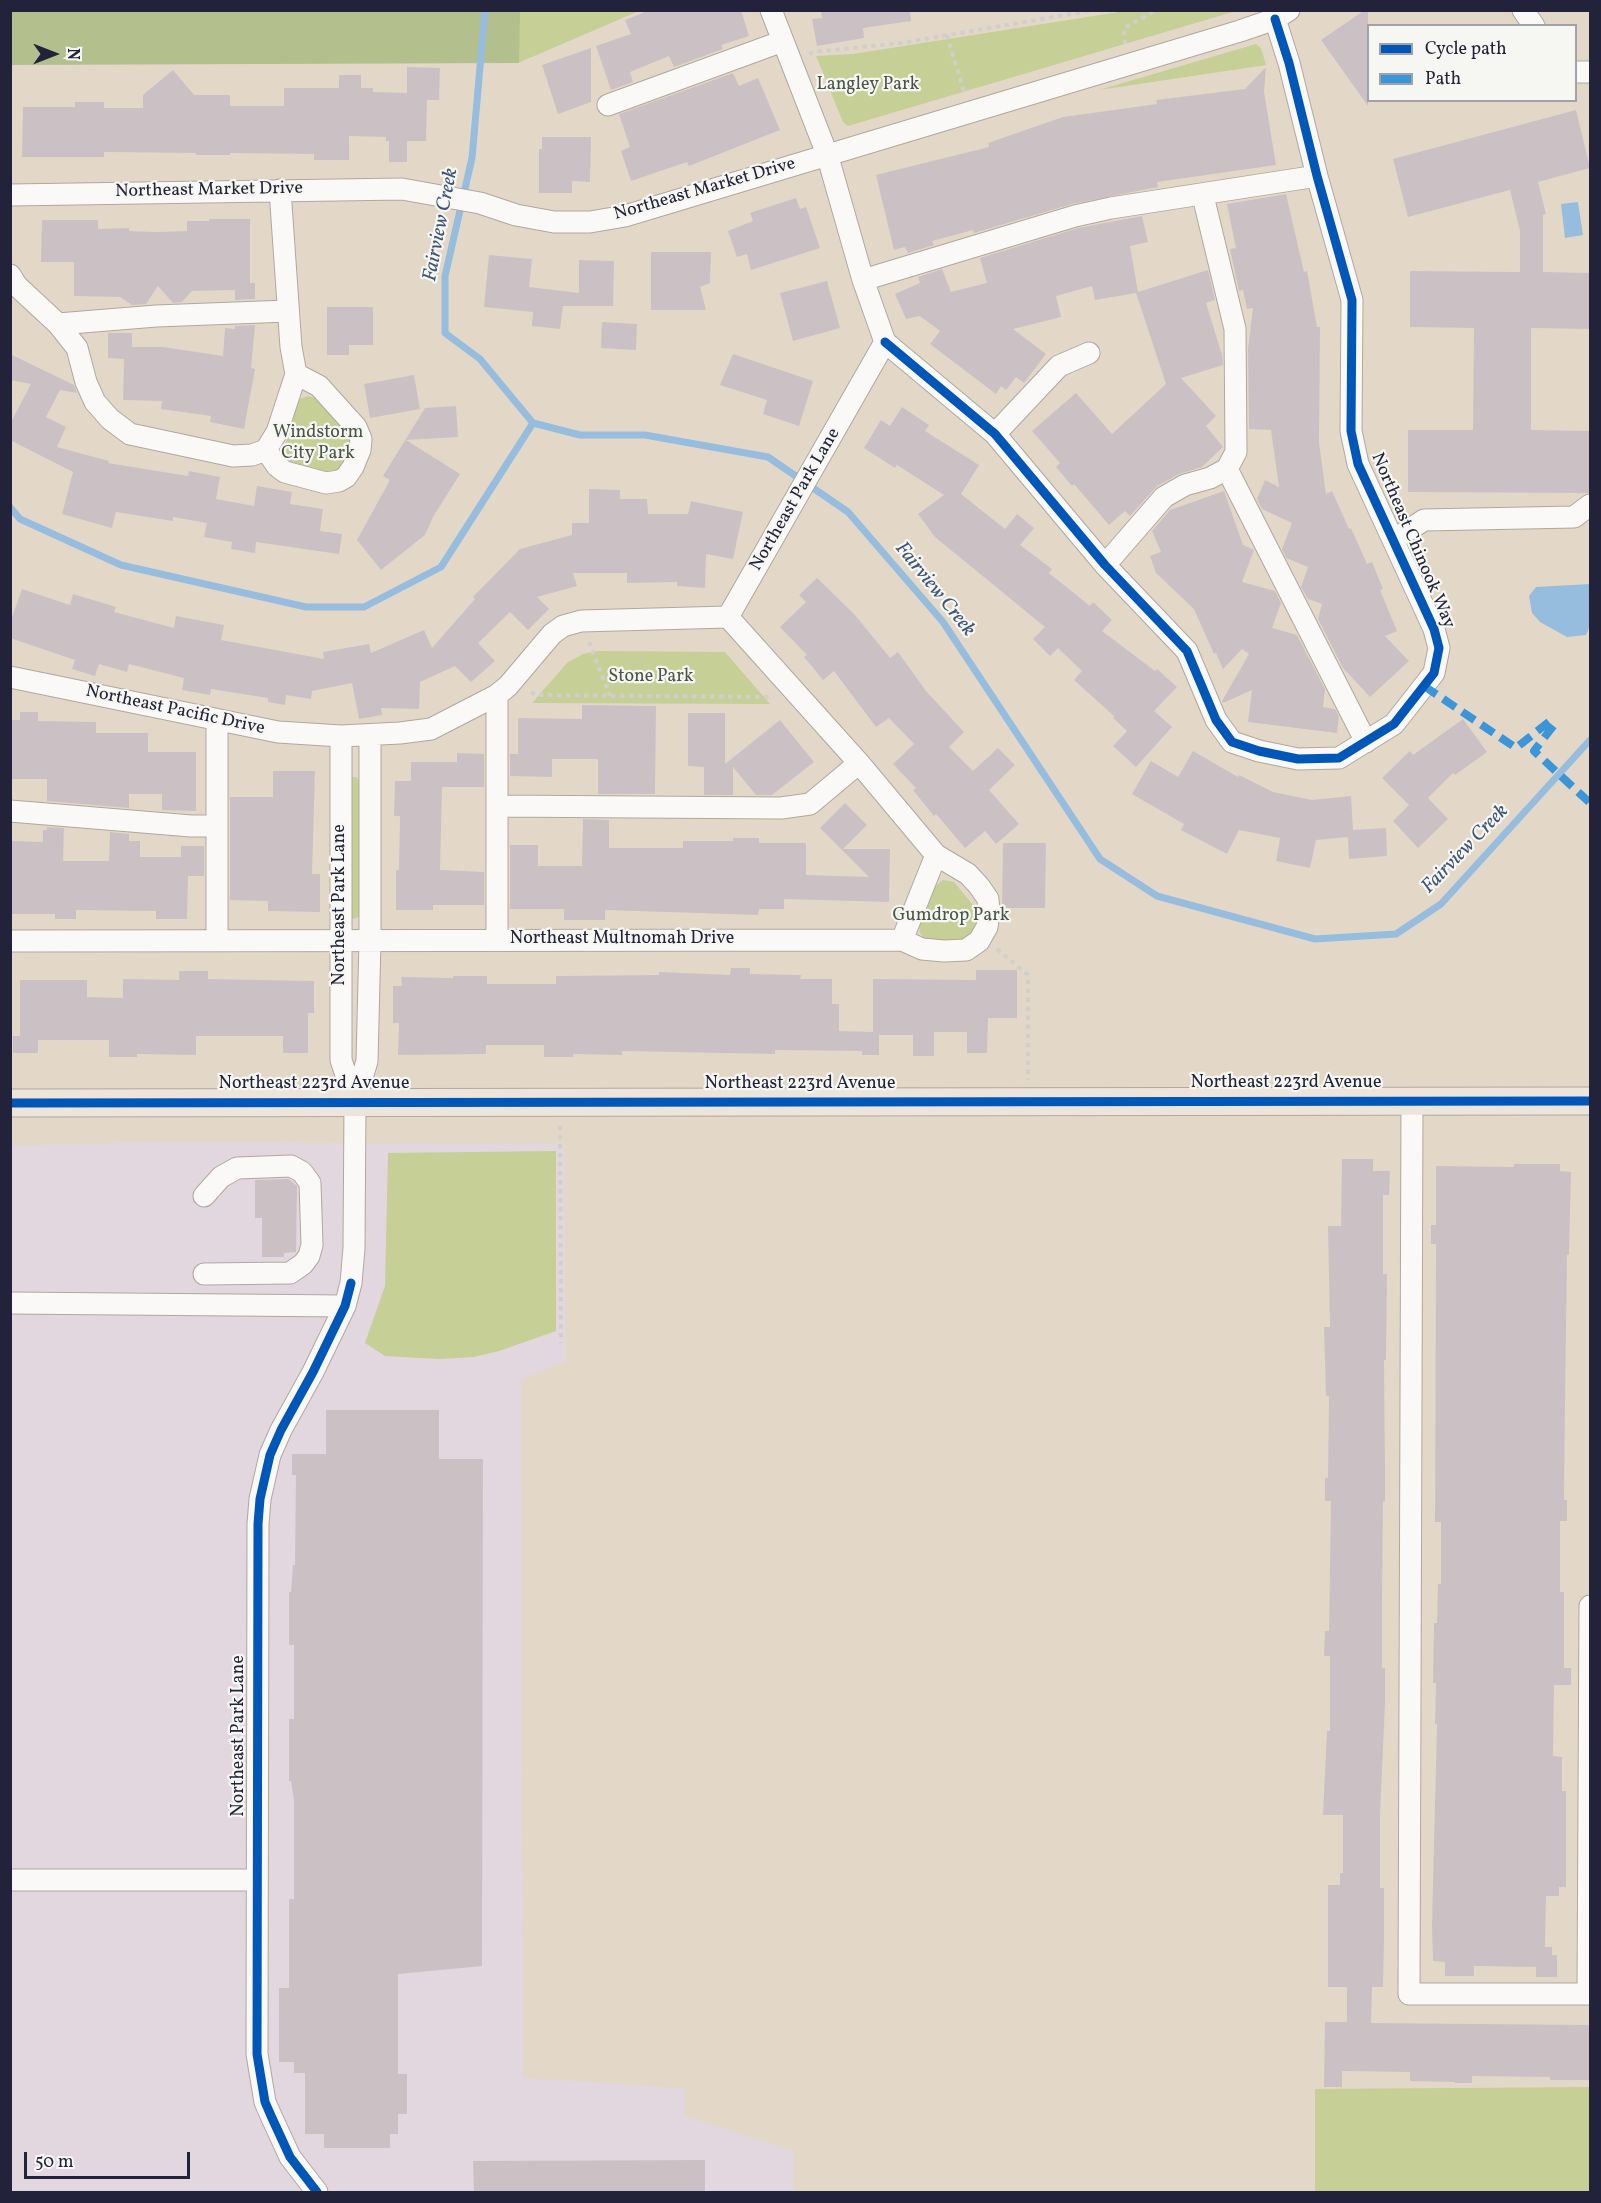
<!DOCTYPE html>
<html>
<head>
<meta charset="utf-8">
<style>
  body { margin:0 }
  #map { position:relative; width:1601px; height:2203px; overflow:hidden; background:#e3d8c7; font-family:Vollkorn,serif }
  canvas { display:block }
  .frame { position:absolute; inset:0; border:12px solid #22223b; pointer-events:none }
  .legend { position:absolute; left:1367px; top:24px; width:210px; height:78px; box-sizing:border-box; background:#f6f6f2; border:2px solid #a1a1a9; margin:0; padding:8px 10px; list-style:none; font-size:18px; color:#22223b }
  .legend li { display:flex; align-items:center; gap:12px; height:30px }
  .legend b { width:30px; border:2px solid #a1a1a9 }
  .north { position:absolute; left:24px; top:24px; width:60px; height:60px; -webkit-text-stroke:4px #f6f6f2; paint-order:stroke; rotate:90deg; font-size:16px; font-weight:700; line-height:24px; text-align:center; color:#22223b }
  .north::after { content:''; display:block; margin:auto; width:21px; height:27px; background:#22223b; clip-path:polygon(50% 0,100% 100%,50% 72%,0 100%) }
  .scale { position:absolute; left:24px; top:2152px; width:166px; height:27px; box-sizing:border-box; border:3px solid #22223b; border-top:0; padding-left:8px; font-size:18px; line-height:21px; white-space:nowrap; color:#22223b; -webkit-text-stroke:4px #f6f6f2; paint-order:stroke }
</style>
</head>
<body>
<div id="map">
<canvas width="1601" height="2203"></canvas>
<div class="frame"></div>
<ul class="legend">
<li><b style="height:8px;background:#0057b8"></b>Cycle path</li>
<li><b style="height:8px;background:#3b95d9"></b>Path</li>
</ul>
<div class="north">N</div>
<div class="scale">50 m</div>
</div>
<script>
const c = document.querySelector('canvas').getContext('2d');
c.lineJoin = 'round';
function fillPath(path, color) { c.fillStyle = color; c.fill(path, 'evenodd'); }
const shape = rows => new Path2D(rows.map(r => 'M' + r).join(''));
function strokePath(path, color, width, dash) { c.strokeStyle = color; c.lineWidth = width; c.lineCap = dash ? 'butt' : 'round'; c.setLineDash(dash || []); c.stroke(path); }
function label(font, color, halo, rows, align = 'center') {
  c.font = font + ' Vollkorn,serif'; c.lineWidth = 4.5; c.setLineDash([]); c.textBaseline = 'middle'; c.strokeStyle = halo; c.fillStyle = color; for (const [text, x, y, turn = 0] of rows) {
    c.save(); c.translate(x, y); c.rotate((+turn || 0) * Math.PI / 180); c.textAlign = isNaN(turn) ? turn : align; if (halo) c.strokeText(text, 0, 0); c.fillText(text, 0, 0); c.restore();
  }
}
fillPath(shape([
  [143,1142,564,1144,566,1361,521,1379,523,2078,684,2088,685,2116,794,2151,793,2192,11,2192,10,1146]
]), '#e2d6df');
fillPath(shape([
  [518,11,639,11,518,63],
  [1125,11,1261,11,1256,12,1236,11,848,126,843,122,816,56,853,54],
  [1256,44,1261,48,1266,65,1099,90],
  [308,396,318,399,350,436,352,448,339,474,297,471,282,457,283,448,290,434,297,403,300,399],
  [597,651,725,652,770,704,532,703,567,663,583,654],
  [351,777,356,777,361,782,360,916,354,919,350,918],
  [943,880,954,882,978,911,978,919,972,933,963,942,930,942,924,938,920,933,919,926,934,887],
  [556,1151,556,1331,499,1351,474,1357,439,1359,385,1356,365,1343,385,1286,388,1153],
  [1590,2087,1590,2192,1315,2192,1315,2089]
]), '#c6cf95');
fillPath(shape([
  [10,11,520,11,519,63,11,65]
]), '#b3c08e');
fillPath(shape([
  [1578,202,1583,235,1565,238,1561,204],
  [1590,584,1590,626,1586,635,1567,637,1540,622,1532,613,1529,596,1536,587]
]), '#96bdde');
strokePath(shape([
  [485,10,472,158,445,276,445,333,480,359,533,423,580,435,645,435,768,457,848,512,943,622,1100,859,1157,896,1315,939,1396,934,1441,904,1590,740],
  [10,507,20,519,121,565,306,607,364,607,441,567,533,423]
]), '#96bdde', 7);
fillPath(shape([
  [650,10,741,10,749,36,721,45,723,49,674,67,669,56,630,72,633,82,611,90,596,46,631,34,625,20],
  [821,10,910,10,911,21,863,28,864,38,817,46,812,19,822,18],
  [1365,10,1368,10,1368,106,1321,40],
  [591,48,591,102,558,114,542,65],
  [407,67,440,68,439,100,427,100,426,141,407,141,407,162,389,162,389,141,386,141,386,137,349,136,349,160,314,160,314,154,230,153,230,155,196,155,196,153,104,152,104,157,22,157,23,107,75,107,75,102,104,102,104,108,143,108,143,95,173,70,194,95,230,95,230,106,284,106,284,88,339,88,339,75,361,75,361,88,373,88,373,92,407,93],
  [1266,67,1264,92,1276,165,1157,182,1158,187,1072,204,974,233,973,230,932,241,934,245,908,253,905,247,894,250,876,175,989,147,988,143,1063,117,1157,104,1156,100,1245,89],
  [733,73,739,86,758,78,780,130,689,166,687,162,631,181,621,151,630,147,619,114],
  [1576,110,1590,168,1538,182,1546,214,1543,215,1543,272,1590,273,1590,329,1531,328,1531,430,1590,431,1590,493,1408,492,1408,430,1473,430,1474,328,1410,327,1410,271,1520,272,1520,231,1510,190,1408,217,1393,159],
  [542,137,591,137,590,182,572,181,572,193,539,193,539,149,542,149],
  [1286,194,1304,272,1307,271,1317,327,1320,327,1319,443,1326,494,1332,491,1349,529,1351,528,1367,564,1372,562,1383,589,1380,590,1397,631,1385,636,1409,661,1370,697,1343,668,1318,619,1322,604,1308,599,1301,587,1308,567,1286,558,1282,549,1292,523,1262,509,1257,499,1265,480,1279,487,1271,430,1249,429,1248,349,1253,308,1247,309,1243,290,1239,291,1230,249,1236,248,1227,204],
  [796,198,800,209,806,207,820,248,751,270,747,254,737,257,728,231,753,221,750,213],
  [1142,216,1148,242,1130,246,1138,292,1208,270,1215,300,1206,303,1222,355,1223,365,1181,378,1216,416,1206,426,1223,447,1202,467,1179,474,1157,486,1130,516,1125,511,1109,525,1074,484,1072,486,1056,467,1060,463,1032,431,1076,393,1112,434,1166,384,1136,293,1095,300,1092,286,1056,296,1061,317,1013,329,1046,354,1024,383,1016,377,1006,390,1001,386,996,394,930,344,940,331,920,316,906,319,895,294,920,283,918,277,942,269,951,292,987,283,980,258,1078,228],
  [209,219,250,219,250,283,255,283,255,299,235,300,235,290,192,291,182,302,173,303,158,286,146,304,132,305,120,297,74,296,74,262,41,262,42,220,98,220,98,229,129,228,129,231,156,232,187,231,187,221,209,221],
  [651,252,711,252,710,283,700,287,706,310,651,310],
  [489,255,532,259,529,287,579,293,579,260,614,261,613,306,563,306,560,329,532,326,533,312,484,307],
  [827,281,840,328,793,341,780,293],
  [327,307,373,307,373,345,349,345,349,355,327,355],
  [602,322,637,324,636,350,601,348],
  [255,325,251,368,255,369,244,429,210,422,211,416,161,409,162,401,123,400,124,359,108,358,108,333,132,333,132,347,163,347,223,356,225,328,235,329,235,326],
  [10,354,74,385,77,393,60,390,46,417,66,427,57,447,109,461,108,463,188,476,189,471,220,477,216,499,254,506,257,486,292,492,290,504,323,509,320,531,342,534,339,554,256,542,255,553,231,549,232,542,204,537,207,523,173,517,173,521,116,512,112,528,62,514,73,472,10,440,10,424,31,384,10,380],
  [733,354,813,381,799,426,763,414,767,400,720,385],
  [414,375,420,409,370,418,364,384],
  [456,406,458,437,406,440,460,474,433,517,425,535,381,570,357,540,390,480,383,476,425,408],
  [902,407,929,425,925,431,979,465,961,494,1005,529,1017,514,1034,528,1020,545,1052,569,1049,573,1090,606,1093,602,1112,620,1102,631,1155,671,1157,669,1177,687,1154,711,1172,727,1136,767,1113,746,1127,731,1113,718,1114,716,1074,680,1082,671,1058,648,1050,656,1033,639,1045,627,935,537,918,514,944,495,897,465,895,468,864,448,881,420,890,426],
  [589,489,620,490,620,499,647,499,648,514,688,514,691,501,743,512,733,559,706,554,705,588,677,586,677,582,627,583,627,573,573,573,577,586,537,597,549,609,528,630,510,612,478,643,495,661,471,682,455,666,420,682,419,709,381,708,382,715,359,719,352,683,312,691,311,699,286,695,285,705,268,702,268,698,211,689,210,695,182,690,184,678,129,664,127,672,99,664,95,676,72,669,75,660,10,638,10,623,22,589,70,605,73,594,116,607,114,612,174,628,176,616,224,625,221,640,324,659,323,652,369,644,371,653,424,630,432,648,475,599,473,597,520,549,572,535,572,523,589,523],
  [1224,491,1243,545,1254,550,1242,582,1275,591,1281,603,1272,628,1297,635,1325,689,1323,707,1335,709,1339,716,1337,733,1248,722,1252,690,1223,703,1222,701,1249,654,1242,649,1223,669,1216,653,1214,654,1194,609,1156,573,1150,556,1161,552,1152,531,1170,510],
  [817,578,855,615,890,658,898,652,926,691,964,732,949,747,973,771,998,748,1015,765,989,790,1019,824,996,844,985,831,965,848,936,814,934,816,913,790,916,788,893,764,914,744,889,718,876,727,834,671,823,680,804,657,807,655,780,627,806,602,799,595],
  [582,705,656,706,655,794,598,794,598,759,552,759,552,777,510,776,510,754,518,754,518,718,582,719],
  [20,712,38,712,38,721,96,722,96,733,148,733,148,752,196,752,196,811,162,810,162,794,129,794,129,808,47,801,47,779,10,779,10,720,20,720],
  [688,713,725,713,725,764,780,720,814,762,772,795,756,795,733,767,733,795,704,795,704,767,688,766],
  [1463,719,1487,752,1455,775,1453,773,1428,798,1448,819,1418,848,1393,821,1409,805,1382,778,1410,751,1413,755],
  [1193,751,1238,777,1239,775,1273,792,1312,800,1351,796,1353,830,1386,828,1387,856,1349,859,1348,837,1316,840,1310,868,1276,861,1280,838,1239,830,1227,854,1181,830,1184,824,1132,794,1151,761,1178,777],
  [457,753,484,754,484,787,442,787,440,870,484,872,484,905,433,905,433,910,396,910,396,870,399,870,400,816,394,816,395,781,411,781,411,762,457,762],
  [273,771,315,771,312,874,320,874,320,912,268,911,268,901,230,900,230,797,273,797],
  [845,803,867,825,843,849,890,849,889,902,784,899,784,909,759,909,758,915,605,910,605,920,564,920,564,909,510,909,510,845,538,845,538,866,582,866,583,819,609,820,609,848,683,848,683,841,733,841,733,838,759,838,759,843,806,843,806,875,869,877,820,828],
  [47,827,64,828,63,861,109,861,110,832,129,834,129,841,140,841,140,857,181,857,181,846,204,846,204,876,188,876,187,919,156,919,156,911,76,910,76,919,55,919,55,914,10,914,10,841,43,842,43,830,47,830],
  [1003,843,1046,843,1045,908,1002,908],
  [731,968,750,968,750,974,801,975,800,979,832,979,832,1004,839,1004,839,1031,873,1032,873,979,976,980,976,970,1017,970,1017,1018,988,1018,987,1053,967,1053,967,1032,934,1032,934,1056,913,1056,913,1035,879,1035,879,1055,862,1055,862,1051,775,1050,775,1054,622,1051,622,1055,573,1054,573,1057,544,1057,544,1045,486,1045,486,1054,398,1055,399,1023,393,1023,393,986,402,986,401,977,453,978,453,976,487,976,487,984,556,984,556,976,659,975,659,972,730,975],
  [179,971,208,971,208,979,314,981,314,1013,308,1013,308,1053,283,1053,283,1036,196,1036,196,1055,137,1054,137,1057,109,1057,109,1040,38,1040,38,1053,13,1053,13,1036,20,1036,20,980,87,980,87,997,123,998,123,979,179,980],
  [1342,1159,1373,1159,1373,1171,1390,1171,1389,1195,1383,1195,1383,1274,1387,1274,1386,1360,1384,1360,1385,1472,1385,1501,1383,1501,1382,1604,1382,1668,1385,1668,1385,1704,1380,1815,1380,1888,1384,1888,1384,1938,1383,1987,1372,1987,1371,2023,1590,2025,1590,2080,1550,2080,1550,2077,1472,2076,1472,2083,1455,2083,1455,2082,1410,2081,1410,2072,1342,2071,1342,2087,1324,2087,1325,2022,1347,2022,1347,1987,1328,1987,1328,1885,1340,1885,1340,1873,1343,1873,1343,1815,1323,1815,1327,1731,1330,1731,1330,1656,1324,1656,1325,1631,1329,1631,1331,1501,1325,1501,1325,1478,1328,1478,1329,1396,1326,1396,1324,1327,1330,1327,1328,1226,1341,1226],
  [1514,1164,1560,1164,1560,1171,1571,1172,1569,1255,1567,1255,1565,1406,1564,1500,1567,1500,1567,1521,1560,1521,1560,1592,1564,1592,1564,1668,1571,1668,1571,1685,1554,1685,1553,1756,1562,1757,1562,1791,1566,1791,1566,1887,1559,1887,1559,1896,1546,1896,1545,1947,1552,1947,1552,1955,1557,1955,1557,1977,1536,1977,1536,1967,1474,1966,1474,1976,1445,1976,1445,1962,1433,1961,1432,1925,1437,1724,1435,1724,1436,1683,1433,1683,1434,1623,1437,1623,1438,1584,1441,1584,1441,1522,1435,1522,1436,1244,1431,1244,1431,1225,1436,1225,1436,1166,1514,1167],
  [288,1179,297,1186,296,1252,284,1253,284,1257,262,1257,262,1218,255,1218,255,1180],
  [326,1410,439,1410,439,1459,483,1459,482,1966,398,1974,398,2074,407,2074,407,2114,398,2114,398,2134,390,2134,390,2148,324,2148,324,2134,305,2134,305,2073,294,2073,294,2062,279,2062,279,1988,289,1988,289,1899,294,1899,294,1800,291,1781,289,1781,289,1719,294,1719,294,1645,289,1645,289,1592,291,1592,293,1565,295,1565,296,1475,292,1475,292,1454,326,1454],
  [705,2160,705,2193,474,2193,473,2161]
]), '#cbc1c5');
const minor = shape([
  [1523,10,1534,26],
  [1576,72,1590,72],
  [608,105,783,41],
  [10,195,402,189,480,203,516,215,554,222,590,222,625,216,1240,31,1275,19,1289,10],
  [10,275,17,286,58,324,77,348,86,382,95,402,110,419,130,434,233,456,252,455,266,450,277,432,296,374,291,347,280,190],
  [863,280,1075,216,1111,208,1317,176],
  [58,324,156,316,288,311],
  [885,342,995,434,1105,565,1187,651,1216,720,1232,742,1259,751,1298,759,1339,758,1394,724,1434,673,1439,648,1434,629,1358,464,1351,431,1352,300,1317,176,1289,63,1275,19],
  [995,434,1059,366,1089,353],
  [266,450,277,466,285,472,326,483,339,481,346,477,353,467,360,450,361,439,356,427,319,386,296,374],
  [1227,469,1366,742],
  [1393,540,1424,520,1574,517,1590,505],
  [1105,565,1164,497,1185,485,1210,478,1227,469,1236,452,1235,329,1203,196],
  [728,617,885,342,863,280,827,154,771,10],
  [10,677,278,732,341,736,400,733,431,729,497,695,508,686,552,634,563,626,581,621,728,617],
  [497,695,497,940],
  [217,721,217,941],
  [341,736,341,1060,355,1102],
  [498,806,781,808,810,804,859,763],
  [10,811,191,826,217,826],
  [902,940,936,855],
  [10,941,902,940,922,949,944,951,966,950,979,941,987,927,989,913,988,899,979,886,968,874,936,855,859,763,728,617],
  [1412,1101,1409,1994,1590,1994],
  [204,1274,290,1273,303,1264,309,1256,312,1245,310,1183,302,1172,291,1166,237,1168,221,1177,204,1196],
  [10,1303,345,1306],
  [10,1880,256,1880],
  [1588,1994,1590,1606],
  [317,2192,290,2157,272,2118,265,2102,257,2054,258,1524,260,1499,270,1455,281,1430,313,1372,345,1306,351,1283,354,1248,355,1102,367,1061,370,941,370,736]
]);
const major = shape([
  [10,1103,1590,1101]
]);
strokePath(minor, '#afa89f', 23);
strokePath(major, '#afa89f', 29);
strokePath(shape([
  [947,35,964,92],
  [1125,44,1124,28,1156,10],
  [809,54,813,52,901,43,1095,10],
  [589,642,610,696],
  [531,692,535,695,774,697],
  [997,949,1028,975,1028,1080],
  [560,1126,561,1343]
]), '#d1cfcb', 4, [4.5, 4.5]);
strokePath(minor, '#fbf9f7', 21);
strokePath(major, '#ede4db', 27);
strokePath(shape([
  [1424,686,1516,748,1550,721,1554,725,1534,751,1590,803]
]), '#3b95d9', 8, [15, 8]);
strokePath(shape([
  [885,342,995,434,1105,565,1187,651,1216,720,1232,742,1259,751,1298,759,1339,758,1394,724,1434,673,1439,648,1434,629,1358,464,1351,431,1352,300,1317,176,1289,63,1275,19],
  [10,1103,1590,1101],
  [317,2192,290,2157,272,2118,265,2102,257,2054,258,1524,260,1499,270,1455,281,1430,313,1372,345,1306,351,1283]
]), '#0057b8', 9);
label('18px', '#4c544a', '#f6f6f2', [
  ["Langley Park",868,86],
  ["Windstorm",318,434],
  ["City Park",318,455],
  ["Stone Park",651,678],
  ["Gumdrop Park",951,917]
]);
label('18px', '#22223b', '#f6f6f2', [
  ["Northeast Market Drive",705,190,-16],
  ["Northeast Market Drive",209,191,-1],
  ["Northeast Park Lane",796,500,-60],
  ["Northeast Chinook Way",1412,541,67],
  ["Northeast Pacific Drive",175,711,12],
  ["Northeast Park Lane",341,905,-90],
  ["Northeast Multnomah Drive",622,940],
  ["Northeast 223rd Avenue",1286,1084],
  ["Northeast 223rd Avenue",314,1085],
  ["Northeast 223rd Avenue",800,1085],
  ["Northeast Park Lane",240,1736,-90]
]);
label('italic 20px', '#3f5478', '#f6f6f2', [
  ["Fairview Creek",442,225,-79],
  ["Fairview Creek",934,590,51],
  ["Fairview Creek",1466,850,-46]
]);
</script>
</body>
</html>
